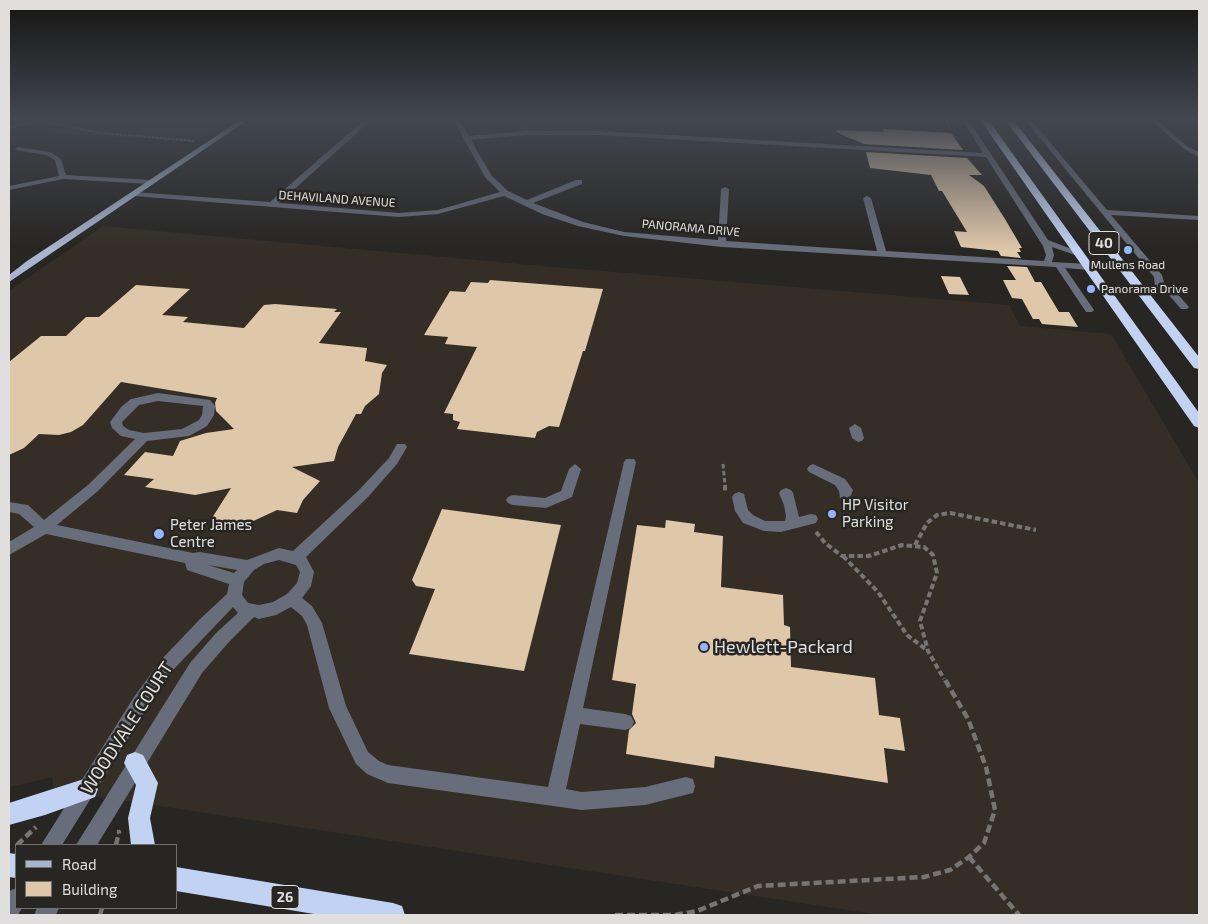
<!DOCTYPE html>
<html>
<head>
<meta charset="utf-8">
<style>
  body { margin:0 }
  #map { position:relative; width:1208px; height:924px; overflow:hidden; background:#282623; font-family:"Exo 2",sans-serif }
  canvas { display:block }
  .frame { position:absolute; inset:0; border:10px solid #e1dfdd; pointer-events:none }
  .legend { position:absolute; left:15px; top:844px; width:162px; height:65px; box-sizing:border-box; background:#282623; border:1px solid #72706d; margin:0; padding:6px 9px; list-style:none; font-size:15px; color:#e1dfdd }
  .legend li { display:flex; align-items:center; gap:10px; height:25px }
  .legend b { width:25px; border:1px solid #72706d }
</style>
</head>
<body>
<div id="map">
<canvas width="1208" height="924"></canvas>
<div class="frame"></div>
<ul class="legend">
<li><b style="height:6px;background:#a8b5d0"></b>Road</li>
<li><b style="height:14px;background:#dfc7a9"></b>Building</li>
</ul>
</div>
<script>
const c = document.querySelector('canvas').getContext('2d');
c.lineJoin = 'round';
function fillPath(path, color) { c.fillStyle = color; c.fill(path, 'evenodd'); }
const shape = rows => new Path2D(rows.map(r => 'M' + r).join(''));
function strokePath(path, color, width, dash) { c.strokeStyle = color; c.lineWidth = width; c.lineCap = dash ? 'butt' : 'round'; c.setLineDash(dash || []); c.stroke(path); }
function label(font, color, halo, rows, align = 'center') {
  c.font = font + ' "Exo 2",sans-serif'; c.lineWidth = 5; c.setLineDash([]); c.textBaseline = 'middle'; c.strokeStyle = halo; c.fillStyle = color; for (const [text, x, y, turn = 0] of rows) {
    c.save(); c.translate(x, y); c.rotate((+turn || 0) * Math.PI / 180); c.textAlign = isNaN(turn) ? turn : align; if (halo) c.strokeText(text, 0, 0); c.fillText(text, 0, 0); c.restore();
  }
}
fillPath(shape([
  [16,121,229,121,198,142,54,133],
  [103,226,531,265,1009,305,1020,326,1111,334,1199,483,1199,915,881,915,54,790,52,777,9,787,9,291]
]), '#342e26');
fillPath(shape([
  [522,121,596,121,592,129,518,130]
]), '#3e2f1b');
fillPath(shape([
  [883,129,951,133,963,150,864,144,836,132,837,130,884,132],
  [866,152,967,158,982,175,969,175,984,186,1005,219,1022,248,1019,248,1021,252,1017,252,1021,258,1001,256,998,251,961,247,954,231,967,232,942,191,939,191,931,175,870,168],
  [1007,266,1027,267,1035,282,1041,282,1059,312,1069,312,1078,327,1042,324,1039,319,1033,319,1022,299,1012,298,1003,280,1016,280],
  [941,276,960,277,969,295,949,294],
  [490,280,603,289,585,351,583,351,559,427,549,426,537,432,535,438,457,429,460,422,453,420,453,414,444,413,477,347,445,344,448,337,424,335,450,291,465,292,471,282,488,283],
  [136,285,190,289,162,315,188,317,183,322,244,328,264,305,275,304,337,309,334,312,341,312,319,343,367,348,365,361,387,365,382,373,379,394,365,406,361,414,356,414,338,447,334,461,292,467,320,481,303,500,297,513,277,510,234,530,218,529,212,518,231,488,195,495,145,487,154,479,124,475,145,452,173,456,180,441,206,433,234,429,216,411,215,403,217,398,121,382,83,425,71,432,59,435,39,434,24,448,9,455,9,362,41,336,66,336,86,317,99,317],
  [442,509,561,525,524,671,409,654,435,589,416,586,412,580],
  [666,520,695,524,694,532,723,536,721,587,783,595,784,625,790,627,791,667,875,678,879,715,900,718,905,751,884,748,888,783,715,756,714,768,626,754,629,730,636,723,632,714,636,684,612,680,637,525,665,528]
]), '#dfc7a9');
strokePath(shape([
  [41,121,101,133,194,141],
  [946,121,950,128],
  [9,128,40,121]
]), '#777573', 2, [3, 1]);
strokePath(shape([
  [723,464,725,486]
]), '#777573', 3, [4.5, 2.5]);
strokePath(shape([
  [725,485,725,491],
  [816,532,825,543,842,556,869,556,902,545,924,547,933,555,937,573,920,621,928,651,944,679],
  [915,545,927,523,937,515,950,513,1036,530],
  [843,556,878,592,907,635,928,651]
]), '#777573', 4, [5.5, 3]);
strokePath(shape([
  [17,845,36,827],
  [116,845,119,832,117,832],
  [969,857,1019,915],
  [100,915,102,908],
  [615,915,675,915,697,911,758,886,924,877,950,870,969,857,984,843,995,810,986,767,968,719,944,678]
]), '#777573', 4.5, [8, 4]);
fillPath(shape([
  [363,121,370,121,279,203,399,213,438,210,500,192,485,177,454,121,460,121,469,136,525,131,599,131,983,153,963,121,969,121,1048,240,1082,253,1078,256,1052,247,1054,255,1052,262,1089,264,1093,267,1089,270,1065,268,1094,310,1092,312,1086,312,1056,267,722,247,624,236,578,226,542,214,504,196,438,214,399,217,134,196,130,194,134,192,270,202,363,121],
  [525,135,599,135,986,157,1043,246,1046,255,1044,261,886,251,871,198,867,196,863,198,877,251,726,241,729,189,725,187,721,189,718,240,624,232,583,222,533,203,582,184,582,180,576,180,527,200,508,191,492,176,471,140,525,135],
  [1026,121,1032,121,1107,210,1199,216,1199,220,1111,215,1162,275,1165,286,1174,290,1189,307,1187,309,1181,309,1168,294,1161,292,1141,296,1141,292,1155,287,1154,277,1026,121],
  [1152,121,1159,121,1188,147,1199,152,1199,157,1184,149,1152,121],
  [18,147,50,152,61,159,66,175,151,180,155,182,151,184,63,179,9,190,9,186,59,176,55,160,46,155,16,150,15,149,18,147],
  [158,393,210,400,215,406,214,415,207,426,189,436,147,441,98,491,57,525,193,553,200,552,247,560,279,548,293,551,358,491,389,458,397,444,405,444,407,447,397,464,368,497,306,557,314,572,311,586,302,598,312,606,322,623,346,706,368,752,379,761,388,765,548,787,624,462,626,459,634,459,636,462,583,708,625,714,631,716,634,722,631,728,625,730,580,724,566,789,582,792,645,787,686,777,693,779,695,786,693,793,645,805,582,810,388,783,367,774,356,764,329,708,307,625,302,616,291,607,276,615,259,619,254,617,228,643,202,673,97,845,76,845,190,663,216,633,238,613,233,607,174,669,146,709,62,845,41,845,134,697,162,659,200,619,227,594,229,584,187,570,185,563,46,534,9,555,9,542,34,527,19,514,9,512,9,502,28,505,44,520,88,485,135,439,121,436,112,428,110,422,122,406,131,399,158,393],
  [158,401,203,406,202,415,199,420,182,429,144,433,129,430,123,426,122,422,139,405,158,401],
  [279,560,296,565,300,572,297,583,287,594,273,602,259,605,248,603,242,595,244,582,254,570,264,564,279,560],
  [208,565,237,570,234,573,208,565],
  [855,424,861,428,864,438,862,441,858,442,852,438,849,428,855,424],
  [575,464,581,469,572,497,546,508,513,505,508,503,506,500,508,497,513,495,545,498,561,491,569,469,575,464],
  [813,464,845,479,853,490,850,498,840,498,839,491,835,485,809,472,807,469,809,466,813,464],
  [786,488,791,490,793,493,799,517,811,514,816,515,818,519,816,523,781,532,764,531,743,523,735,511,732,497,734,494,739,492,744,494,748,510,753,515,765,521,785,521,786,516,784,505,779,493,781,490,786,488],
  [16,888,16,908,22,908,18,915,9,915,9,891,16,888],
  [37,908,59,908,56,915,34,915,37,908]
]), '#676d7a');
fillPath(shape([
  [239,121,246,121,9,282,9,275,27,261,239,121]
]), '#a8b5d0');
fillPath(shape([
  [981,121,989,121,1199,413,1199,428,1194,426,981,121],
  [1006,121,1014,121,1199,357,1199,369,1194,368,1006,121],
  [135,752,143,755,158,783,150,818,155,845,131,845,128,818,136,785,124,763,127,755,135,752],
  [87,778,95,781,98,789,95,797,45,815,9,825,9,803,87,778],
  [9,853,16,854,16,878,9,877,9,853],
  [176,867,393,903,402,906,405,915,320,915,176,891,176,867]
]), '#c1d2f2');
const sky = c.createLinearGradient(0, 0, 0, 250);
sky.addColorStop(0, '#161513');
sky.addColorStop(0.48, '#424750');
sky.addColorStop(1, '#42475000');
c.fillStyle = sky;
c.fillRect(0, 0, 1208, 250);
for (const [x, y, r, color] of [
  [1128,250,5,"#95b6fd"],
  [1091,289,5,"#95b6fd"],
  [832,514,5,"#95b6fd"],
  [159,534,6,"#95b6fd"],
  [704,647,5,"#95b6fd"]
]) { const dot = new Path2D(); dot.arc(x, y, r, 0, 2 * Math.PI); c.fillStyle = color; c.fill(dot); strokePath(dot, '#282623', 2); }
label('12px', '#e1dfdd', '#282623', [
  ["DEHAVILAND AVENUE",337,199,4],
  ["PANORAMA DRIVE",691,228,5]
]);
label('12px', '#e1dfdd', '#282623', [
  ["Mullens Road",1128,265],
  ["Panorama Drive",1101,289,"left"]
]);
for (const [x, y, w] of [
  [1104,243,30],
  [285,897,28]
]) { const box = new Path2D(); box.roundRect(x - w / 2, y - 11.5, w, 23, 4); c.fillStyle = '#282623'; c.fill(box); strokePath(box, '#e1dfdd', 1); }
label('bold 14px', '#e1dfdd', null, [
  ["40",1104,243],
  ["26",285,897]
]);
label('15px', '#e1dfdd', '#282623', [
  ["HP Visitor",842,505],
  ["Parking",842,522],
  ["Peter James",170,525],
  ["Centre",170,542]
], 'left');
label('18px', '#e1dfdd', '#282623', [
  ["Hewlett-Packard",714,647]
], 'left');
label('18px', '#e1dfdd', '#282623', [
  ["WOODVALE COURT",127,728,-57]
]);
</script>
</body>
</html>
